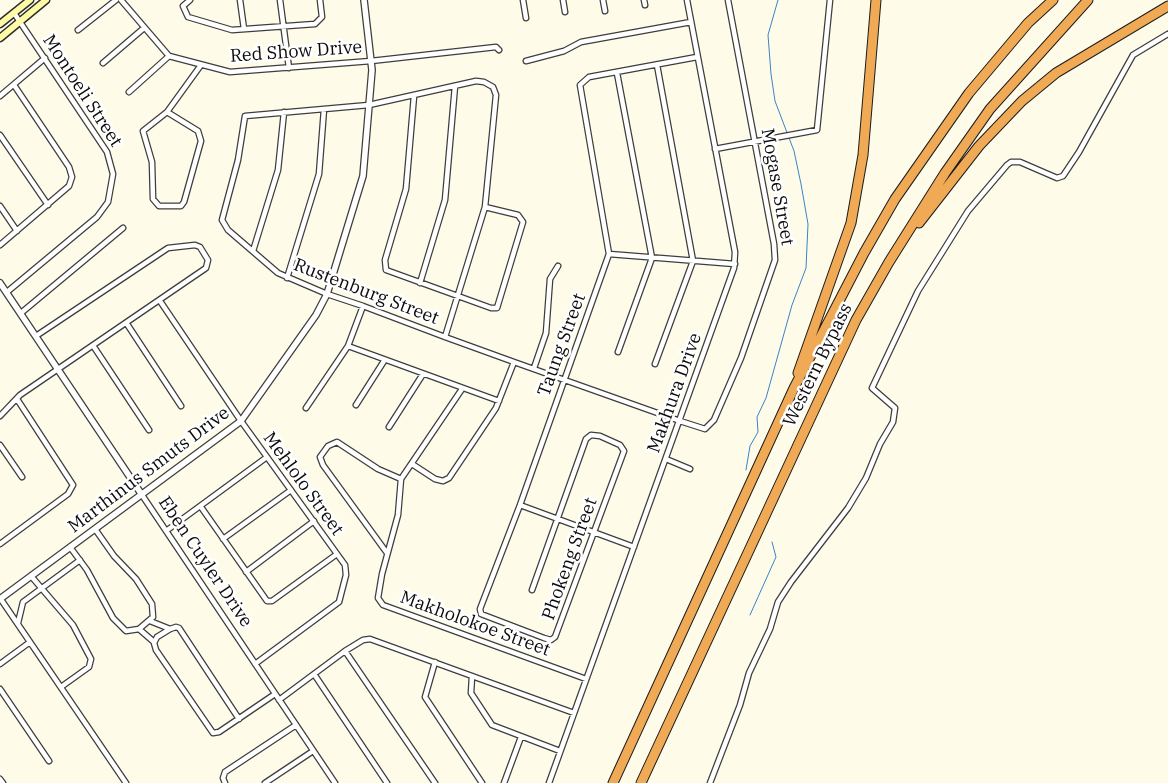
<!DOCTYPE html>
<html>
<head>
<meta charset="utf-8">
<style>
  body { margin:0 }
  canvas { display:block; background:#fefce9 }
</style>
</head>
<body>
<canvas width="1168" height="783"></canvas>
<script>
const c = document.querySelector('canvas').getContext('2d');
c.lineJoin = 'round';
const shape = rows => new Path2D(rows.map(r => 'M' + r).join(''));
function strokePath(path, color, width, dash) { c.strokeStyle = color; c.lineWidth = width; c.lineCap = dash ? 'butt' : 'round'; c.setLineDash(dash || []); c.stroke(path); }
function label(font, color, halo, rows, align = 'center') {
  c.font = font + ' "IBM Plex Serif",serif'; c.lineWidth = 5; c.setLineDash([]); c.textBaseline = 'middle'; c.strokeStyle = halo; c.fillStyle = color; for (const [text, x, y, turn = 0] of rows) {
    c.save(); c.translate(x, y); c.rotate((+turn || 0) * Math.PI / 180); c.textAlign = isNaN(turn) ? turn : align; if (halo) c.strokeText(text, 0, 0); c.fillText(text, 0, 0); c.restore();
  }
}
strokePath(shape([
  [746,470,750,446,758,432,757,417,766,398,792,305,806,268,808,224,801,184,794,151,775,101,771,74,768,35,778,0],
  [750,615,776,557,772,542]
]), '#3883c9', 1);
const minor = shape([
  [121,0,169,56,230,72,371,61,496,47,499,50],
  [190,0,183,6,188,17,232,30,315,24,322,17,320,0],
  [240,0,244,29],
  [280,0,289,68],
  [523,0,526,18],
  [563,0,565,12],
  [603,0,605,11],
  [644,0,645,5],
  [78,30,116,0],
  [526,61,564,51,581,42,691,22],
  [103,63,144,28],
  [617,73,652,258,618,352],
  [129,92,169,56],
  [0,96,45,58],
  [414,96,406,189,385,260,386,270,491,308,497,308,523,222,518,215,485,207],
  [167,112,198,131,201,141,184,202,181,206,159,206,153,199,152,162,143,131,167,112,201,65],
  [0,135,48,205],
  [715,149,817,130,830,0],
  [0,206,17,231],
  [0,245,69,186,72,177,69,167,14,85],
  [253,251,278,170,284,112],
  [609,254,735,264],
  [287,278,319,174,324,109],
  [420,283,445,200,455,86],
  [7,292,97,217,108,202,113,174,107,152,14,13],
  [160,301,241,421,345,565,346,575,339,602,255,664],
  [21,313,123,228],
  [127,324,181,406],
  [445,337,485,207,496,95,493,87,484,82,476,81,369,105,245,116,238,160,222,220,228,230,278,273,327,294,363,306,445,337,514,362,680,421,705,429,714,420,741,358,775,260,774,244,728,0],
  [348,346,499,401],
  [94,347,149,430],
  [655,364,693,261,657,65],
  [534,368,546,333,550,279,558,266],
  [462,389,401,479,398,515,382,574,378,598,383,605,586,679],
  [356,405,384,361],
  [306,408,348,346,363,306],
  [0,416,20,395,206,268,208,260,200,247,195,245,168,248,36,336],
  [389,427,423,374],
  [0,445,22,477],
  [666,459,690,469],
  [412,464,435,479,443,481,449,478,496,408,514,362],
  [142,495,335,783],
  [520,505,634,547],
  [201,507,267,601,272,601,337,554],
  [166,531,267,457],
  [223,539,291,490],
  [0,544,68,494,73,485,17,399],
  [70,547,87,570,113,618,126,631,139,629,153,617,152,604,136,579,114,556,95,529],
  [387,553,323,465,320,457,328,446,337,442,378,469,401,479],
  [246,572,314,521],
  [31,576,73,625,91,659,89,667,61,687],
  [532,590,586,439,591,435,600,436,620,445,624,451,555,637,551,640,544,638,481,614,480,609,520,505,609,254,580,85,589,77,697,57],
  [0,598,126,783],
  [150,621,170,629],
  [18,623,23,602,80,560],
  [139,629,154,642],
  [345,651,435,783],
  [435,662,425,697,482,783],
  [0,664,30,642],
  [314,674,387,783],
  [472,676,471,693,492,725,560,751],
  [0,689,49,761],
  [279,700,345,651,363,640,370,639,574,713],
  [239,719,179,628,176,627,170,629,157,637,154,643,156,650,213,733,219,732,275,694],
  [0,779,3,783],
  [225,783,223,778,225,772,296,725],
  [265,783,313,751],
  [504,783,521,737],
  [549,783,734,268,735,252,687,0],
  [710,783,740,705,749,673,770,629,778,602,791,582,848,508,866,478,880,444,893,422,895,408,872,388,918,291,968,211,1007,165,1011,162,1020,162,1057,178,1063,176,1079,152,1133,55,1168,34]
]);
const tertiary = shape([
  [0,283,142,495],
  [0,599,241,421,316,315,327,294,363,176,372,70,364,0]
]);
const secondary = shape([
  [0,24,30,0],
  [0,38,46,0]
]);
const motorway = shape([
  [919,223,979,146,1022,101,1056,73,1168,6],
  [798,373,851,223,863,155,876,0],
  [613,783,794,388,864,253,895,199,969,93,1028,23,1053,0],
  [641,783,856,320,889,262,945,173,990,109,1088,0]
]);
strokePath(minor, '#3e3e3e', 7);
strokePath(tertiary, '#3e3e3e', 8);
strokePath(secondary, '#2d2d2d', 9);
strokePath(motorway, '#1c1c1c', 11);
strokePath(minor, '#fff', 4.5);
strokePath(tertiary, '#fff', 5.5);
strokePath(secondary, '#fdfba5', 6);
strokePath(motorway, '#f0a955', 9);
label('18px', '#0b0b0b', '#fff', [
  ["Red Show Drive",296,52,-4],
  ["Montoeli Street",82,91,57],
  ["Mogase Street",777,187,80],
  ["Rustenburg Street",366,292,21],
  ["Taung Street",562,345,-70],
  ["Western Bypass",818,365,-64],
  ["Makhura Drive",675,393,-70],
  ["Marthinus Smuts Drive",149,470,-37],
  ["Mehlolo Street",303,484,54],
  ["Phokeng Street",570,559,-70],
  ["Eben Cuyler Drive",205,562,56],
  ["Makholokoe Street",475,624,20]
]);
</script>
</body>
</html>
